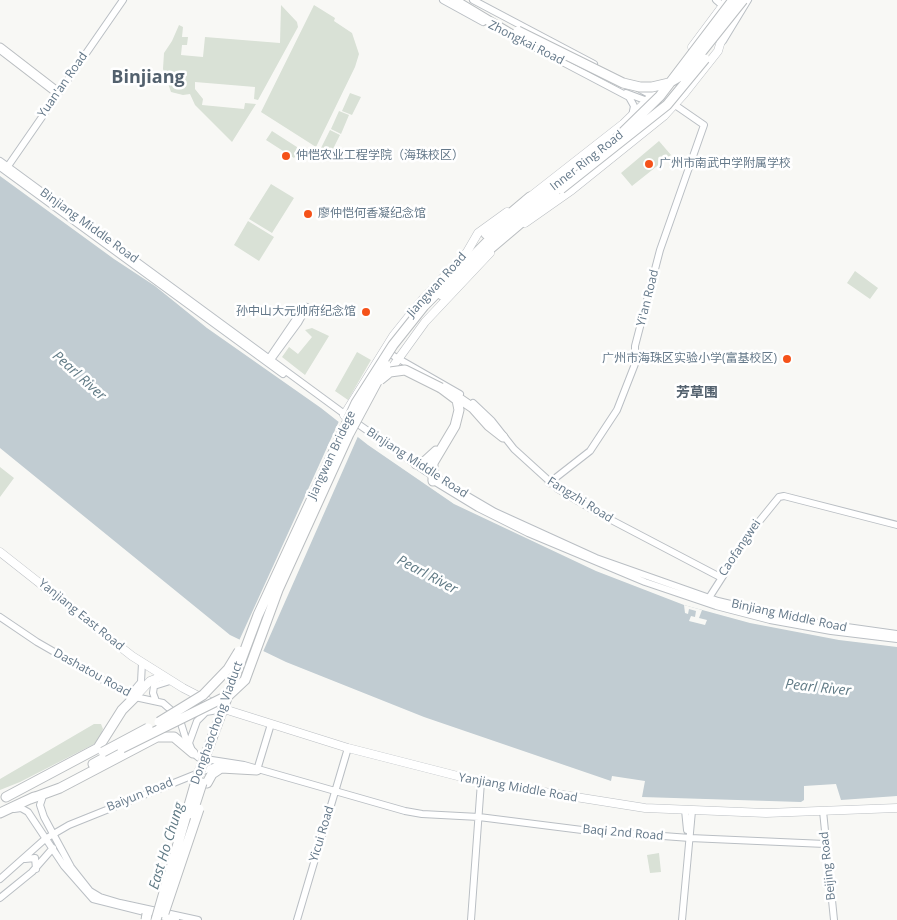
<!DOCTYPE html>
<html>
<head>
<meta charset="utf-8">
<style>
  body { margin:0 }
  canvas { display:block; background:#f8f8f5 }
</style>
</head>
<body>
<canvas width="897" height="920"></canvas>
<script>
const c = document.querySelector('canvas').getContext('2d');
c.lineJoin = 'round';
function fillPath(path, color) { c.fillStyle = color; c.fill(path, 'evenodd'); }
const shape = rows => new Path2D(rows.map(r => 'M' + r).join(''));
function strokePath(path, color, width, dash) { c.strokeStyle = color; c.lineWidth = width; c.lineCap = dash ? 'butt' : 'round'; c.setLineDash(dash || []); c.stroke(path); }
function label(font, color, halo, rows, align = 'center') {
  c.font = font + ' "Open Sans","Noto Sans SC",sans-serif'; c.lineWidth = 5; c.setLineDash([]); c.textBaseline = 'middle'; c.strokeStyle = halo; c.fillStyle = color; for (const [text, x, y, turn = 0] of rows) {
    c.save(); c.translate(x, y); c.rotate((+turn || 0) * Math.PI / 180); c.textAlign = isNaN(turn) ? turn : align; if (halo) c.strokeText(text, 0, 0); c.fillText(text, 0, 0); c.restore();
  }
}
fillPath(shape([
  [281,5,297,22,298,27,258,100,254,99,255,87,195,82,195,89,203,99,202,105,244,109,245,103,256,104,232,142,195,105,190,94,183,95,171,92,163,69,164,53,172,41,179,25,183,27,182,37,188,37,187,45,182,45,181,55,203,57,205,37,280,43],
  [314,5,335,18,334,21,352,33,359,54,355,67,316,147,261,112],
  [350,93,361,97,352,115,342,111],
  [339,111,349,115,341,134,331,129],
  [330,130,340,135,331,153,321,148],
  [272,131,300,149,294,158,266,140],
  [659,141,671,155,632,186,621,173],
  [271,184,294,198,272,233,249,219],
  [248,221,274,237,259,261,234,245],
  [855,271,878,288,870,299,847,283],
  [312,328,329,336,305,375,282,357,289,347,298,354,312,337,305,330],
  [357,352,371,360,348,400,335,391],
  [0,467,14,478,0,497],
  [94,724,101,724,103,729,98,742,20,782,0,790,0,779],
  [659,853,661,872,650,873,647,855]
]), '#d9e1d6');
fillPath(shape([
  [0,176,114,259,155,286,207,328,321,408,368,445,454,504,596,571,684,605,750,623,839,640,897,647,897,796,841,800,836,784,804,786,804,800,801,802,642,797,645,781,612,776,611,781,424,717,286,662,230,635,0,448]
]), '#c1ccd2');
fillPath(shape([
  [340,419,359,434,262,654,238,643],
  [684,605,702,610,699,618,707,620,705,625,689,621,691,616,695,617,696,611,689,609,688,614,685,613]
]), '#f8f8f5');
const secondary = shape([
  [443,0,483,22],
  [473,0,594,64],
  [716,0,723,6],
  [515,37,629,97,634,106,632,116],
  [723,41,748,0],
  [638,88,653,96,656,102,651,117],
  [626,93,650,102],
  [0,161,358,424,425,471,495,512,596,558,718,601,797,620,897,634],
  [0,167,283,374],
  [6,169,123,0],
  [385,351,460,394],
  [268,360,300,313],
  [270,361,298,323,307,307],
  [473,403,492,421,514,449,558,489,598,513,720,577],
  [432,480,478,508,528,533,645,582,716,606,770,620,831,631,897,639],
  [549,483,590,451,617,410,635,364,635,346,660,250,704,125,675,105],
  [707,601,753,529,779,497,784,496,897,525],
  [0,617,37,642,122,691,135,697,163,703,179,717,188,746],
  [130,695,141,682,142,663],
  [156,701,153,693,154,686,170,681],
  [224,709,206,712,197,721,189,743,193,753,199,758,244,765,405,811,422,814,479,817,582,830,690,838,825,844],
  [257,770,271,724],
  [44,793,40,805,44,817,71,867,90,891,100,897,120,903,198,920],
  [14,809,21,808,28,812,64,866,93,899,176,920],
  [685,810,687,830],
  [823,811,834,920],
  [25,859,35,858,36,869],
  [0,879,45,839,69,825,221,764],
  [0,898,32,872,53,848],
  [297,920,348,748],
  [471,920,481,782],
  [682,920,692,811]
]);
const primary = shape([
  [692,47,727,0],
  [526,200,623,124,664,84],
  [525,223,572,190,664,116,684,94,718,51,727,21],
  [386,376,425,322,490,253],
  [350,423,344,415,393,336,421,301,467,252,478,233,507,212],
  [0,552,132,656,183,688,224,709,348,748,481,782,645,808,766,813,897,808],
  [135,697,150,681,163,676]
]);
const highway = shape([
  [454,0,519,39],
  [0,48,57,92],
  [486,234,530,197],
  [442,295,484,254,555,194],
  [424,306,493,236,579,168],
  [454,395,473,408,489,426,503,437],
  [416,464,424,462,436,451],
  [433,481,433,463,455,426,459,410,457,400,441,388],
  [93,764,122,748],
  [207,783,212,774,221,768,257,770],
  [6,797,98,748,122,710,135,697],
  [30,799,60,788,157,737,174,737,193,753],
  [0,813,34,797]
]);
strokePath(secondary, '#babfc4', 8);
strokePath(primary, '#bbbfc3', 9);
strokePath(highway, '#babec1', 11);
strokePath(secondary, '#fff', 6);
strokePath(primary, '#fff', 8);
strokePath(highway, '#fff', 9);
const highwayBridge = shape([
  [518,31,623,83,640,87,652,87,669,83,684,74,743,0],
  [616,139,660,96,733,0],
  [561,189,667,105,705,59],
  [380,380,390,372,405,370,441,388],
  [159,722,203,695,228,669,239,651],
  [122,748,229,695,245,680,278,590,349,434,386,365],
  [103,752,148,728],
  [192,814,202,783],
  [164,913,199,809],
  [146,920,147,914],
  [156,920,196,781,258,615,356,403,393,345,424,306]
]);
strokePath(highwayBridge, '#babec1', 11, []);
strokePath(highwayBridge, '#fff', 9);
for (const [x, y, r, color] of [
  [286,156,5,"#f55219"],
  [649,164,5,"#f55219"],
  [308,214,5,"#f55219"],
  [366,312,5,"#f55219"],
  [787,359,5,"#f55219"]
]) { const dot = new Path2D(); dot.arc(x, y, r, 0, 2 * Math.PI); c.fillStyle = color; c.fill(dot); strokePath(dot, '#fff', 2); }
label('12px', '#647889', '#fff', [
  ["Zhongkai Road",526,43,27],
  ["Yuan'an Road",63,85,-55],
  ["Inner Ring Road",587,161,-38],
  ["Binjiang Middle Road",89,226,36],
  ["Jiangwan Road",437,285,-48],
  ["Yi'an Road",648,298,-76],
  ["Jiangwan Bridege",332,455,-65],
  ["Binjiang Middle Road",417,463,33],
  ["Fangzhi Road",580,500,32],
  ["Caofangwei",740,548,-56],
  ["Yanjiang East Road",81,615,39],
  ["Binjiang Middle Road",789,616,12],
  ["Dashatou Road",92,673,29],
  ["Donghaochong Viaduct",217,723,-70],
  ["Yanjiang Middle Road",518,788,10],
  ["Baiyun Road",140,795,-22],
  ["Baqi 2nd Road",623,833,5],
  ["Yicui Road",322,834,-73],
  ["Beijing Road",828,866,-96]
]);
label('12px', '#647889', '#fff', [
  ["仲恺农业工程学院（海珠校区）",296,156],
  ["广州市南武中学附属学校",659,164],
  ["廖仲恺何香凝纪念馆",318,214],
  ["孙中山大元帅府纪念馆",356,312,"right"],
  ["广州市海珠区实验小学(富基校区)",777,359,"right"]
], 'left');
label('italic 14px', '#607a85', '#fff', [
  ["Pearl River",79,376,42],
  ["Pearl River",427,575,28],
  ["Pearl River",818,688,6],
  ["East Ho Chung",167,846,-73]
]);
label('bold 14px', '#53616e', '#fff', [
  ["芳草围",697,393]
]);
label('bold 18px', '#53616e', '#fff', [
  ["Binjiang",148,78]
]);
</script>
</body>
</html>
